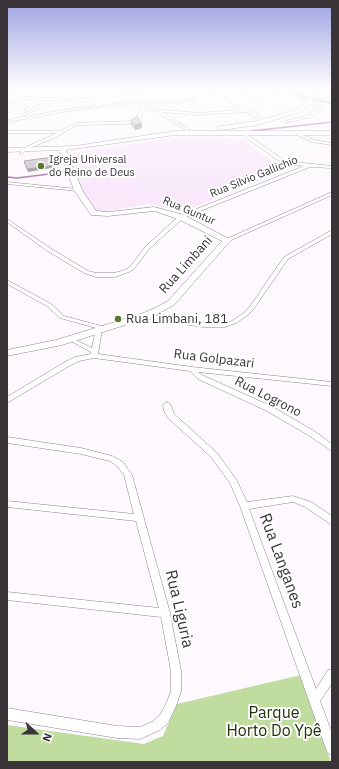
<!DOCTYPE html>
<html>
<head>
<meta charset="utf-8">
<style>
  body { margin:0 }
  #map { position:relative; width:339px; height:769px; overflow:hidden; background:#fdf9fe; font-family:"IBM Plex Sans",sans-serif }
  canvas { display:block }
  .frame { position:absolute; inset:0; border:8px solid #383438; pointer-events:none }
  .north { position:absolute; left:16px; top:713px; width:40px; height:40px; -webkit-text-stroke:3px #fff; paint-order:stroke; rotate:111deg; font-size:11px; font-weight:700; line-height:16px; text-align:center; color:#383438 }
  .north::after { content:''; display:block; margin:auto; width:14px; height:18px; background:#383438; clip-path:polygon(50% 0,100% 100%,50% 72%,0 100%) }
</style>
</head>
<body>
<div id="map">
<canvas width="339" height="769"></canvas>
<div class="frame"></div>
<div class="north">N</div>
</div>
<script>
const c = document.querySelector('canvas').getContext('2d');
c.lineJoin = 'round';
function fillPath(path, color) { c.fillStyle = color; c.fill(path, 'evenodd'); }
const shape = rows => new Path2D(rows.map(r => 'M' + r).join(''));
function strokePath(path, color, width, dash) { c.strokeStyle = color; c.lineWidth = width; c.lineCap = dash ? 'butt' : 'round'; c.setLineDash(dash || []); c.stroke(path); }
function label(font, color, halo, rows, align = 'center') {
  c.font = font + ' "IBM Plex Sans",sans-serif'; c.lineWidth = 4; c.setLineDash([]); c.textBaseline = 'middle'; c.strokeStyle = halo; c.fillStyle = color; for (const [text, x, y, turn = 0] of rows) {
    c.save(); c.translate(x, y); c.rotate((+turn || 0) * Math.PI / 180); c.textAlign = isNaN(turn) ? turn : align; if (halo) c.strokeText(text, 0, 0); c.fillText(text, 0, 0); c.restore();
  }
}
fillPath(shape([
  [179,137,243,139,273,162,294,167,185,211,149,204,107,211,96,211,87,203,67,154]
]), '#f8e8fa');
fillPath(shape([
  [301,675,331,762,7,762,7,725,144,744,163,736,177,704]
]), '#c0dd9f');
strokePath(shape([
  [280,87,305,98,332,103],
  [251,131,332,122],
  [7,177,17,178,65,172]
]), '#a070a5', 1.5);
const minor = shape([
  [7,87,21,97,91,99,97,102,100,106,135,101,118,89,88,88,86,87,119,87,125,91,188,87,189,89,128,93,143,103,193,99,195,100,193,101,145,104,158,109,196,113,242,110,204,87,208,87,252,113,259,108,260,103,258,100,248,95,222,87,227,87,250,93,260,98,264,103,263,108,255,114,265,121,262,122,246,112,196,115,162,112,189,129,188,135,186,136,184,135,186,130,159,113,159,111,145,107,141,118,134,123,124,124,77,125,54,138,28,149,21,154,19,153,26,147,57,133,7,133,7,131,61,131,76,123,132,121,137,117,142,105,138,102,69,111,7,122,7,120,69,109,96,106,90,101,48,100,42,107,23,116,22,116,22,114,29,111,9,102,9,100,11,100,31,109,40,105,44,100,19,99,7,90,7,87],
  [253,87,260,87,284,92,282,93,253,87],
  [274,87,279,87,323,106,311,117,286,123,286,121,309,115,319,106,308,103,308,101,274,87],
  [286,87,291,87,315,95,332,97,332,99,314,97,286,87],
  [244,133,246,133,248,135,285,161,332,166,332,168,310,167,183,218,149,249,134,269,129,272,115,277,96,277,84,273,46,250,7,222,7,219,50,248,88,271,96,273,114,273,125,270,130,267,145,247,179,216,304,166,282,163,245,137,244,133],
  [298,133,314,140,332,143,332,145,312,142,297,135,296,134,298,133],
  [7,182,78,189,80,190,78,191,7,184,7,182],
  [332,192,332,195,229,241,225,241,224,240,332,192],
  [332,230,332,234,288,259,255,307,249,314,236,323,225,327,203,327,144,318,141,316,144,314,203,323,224,323,232,321,245,312,251,305,284,257,332,230],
  [7,280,51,304,64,316,105,327,106,328,105,329,102,330,98,354,192,367,332,382,332,386,198,372,202,375,273,407,314,431,332,444,332,451,308,435,267,411,198,379,190,371,94,358,79,361,69,366,7,403,7,397,65,362,75,357,91,354,91,352,67,339,68,338,72,338,92,348,96,328,60,318,47,306,7,284,7,280],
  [167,402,171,405,174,414,217,453,236,479,247,502,293,496,311,502,332,516,332,525,305,507,293,502,249,509,316,689,328,670,332,669,332,683,320,701,332,733,332,755,328,753,326,749,240,506,230,483,211,457,168,418,164,411,163,405,167,402],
  [7,437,81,448,112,456,123,462,132,475,170,613,181,671,181,691,176,706,168,723,160,730,140,739,117,738,7,720,7,708,117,726,140,727,152,722,160,715,166,704,171,691,171,671,161,617,7,600,7,592,159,608,136,521,7,507,7,501,134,514,124,475,117,466,110,461,81,454,7,443,7,437]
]);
const secondary = shape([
  [315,87,321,87,317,97,300,112,258,125,221,130,218,128,221,126,257,121,296,110,312,96,315,87],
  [175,131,332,131,332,135,175,135,66,150,82,190,96,211,108,212,154,207,184,215,231,240,174,305,163,311,147,318,62,345,7,356,7,350,56,340,141,314,157,307,168,301,222,241,178,219,154,211,108,216,91,215,74,190,59,150,7,152,7,148,75,146,175,131]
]);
strokePath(minor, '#8d838e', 1);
strokePath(secondary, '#8d838e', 1);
fillPath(minor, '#fff');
fillPath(secondary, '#fff');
fillPath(shape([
  [131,120,142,123,142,128,135,130,131,125]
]), '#afa7b0');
fillPath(shape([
  [142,123,142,128,135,130,135,125],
  [57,165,57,167,28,172,27,169]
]), '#8f8890');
const building = shape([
  [137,117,142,123,135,125,131,120,137,117],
  [53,157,57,165,27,169,24,161,53,157]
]);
fillPath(building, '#ccc2cd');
strokePath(building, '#8f8890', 1);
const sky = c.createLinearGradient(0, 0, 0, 195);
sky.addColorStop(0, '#9da3e0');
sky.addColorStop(0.45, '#fefcff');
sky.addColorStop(1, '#fefcff00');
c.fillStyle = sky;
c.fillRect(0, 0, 339, 195);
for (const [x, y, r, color] of [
  [41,166,4,"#59772d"],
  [118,319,4,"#59772d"]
]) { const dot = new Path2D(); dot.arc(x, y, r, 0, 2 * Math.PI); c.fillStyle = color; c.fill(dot); strokePath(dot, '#fff', 1.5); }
label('11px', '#383438', '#fff', [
  ["Igreja Universal",49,160],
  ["do Reino de Deus",49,173]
], 'left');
label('11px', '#383438', '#fff', [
  ["Rua Silvio Gallichio",254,177,-22],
  ["Rua Guntur",189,211,23]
]);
label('13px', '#383438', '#fff', [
  ["Rua Limbani",186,265,-48],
  ["Rua Golpazari",214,359,7],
  ["Rua Logrono",268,397,27]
]);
label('13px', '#383438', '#fff', [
  ["Rua Limbani, 181",126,319]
], 'left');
label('16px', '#383438', '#fff', [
  ["Rua Langanes",281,561,70],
  ["Rua Liguria",179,609,77]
]);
label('16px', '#22320b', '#fff', [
  ["Parque",274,713],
  ["Horto Do Ypê",274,731]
]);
</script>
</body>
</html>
